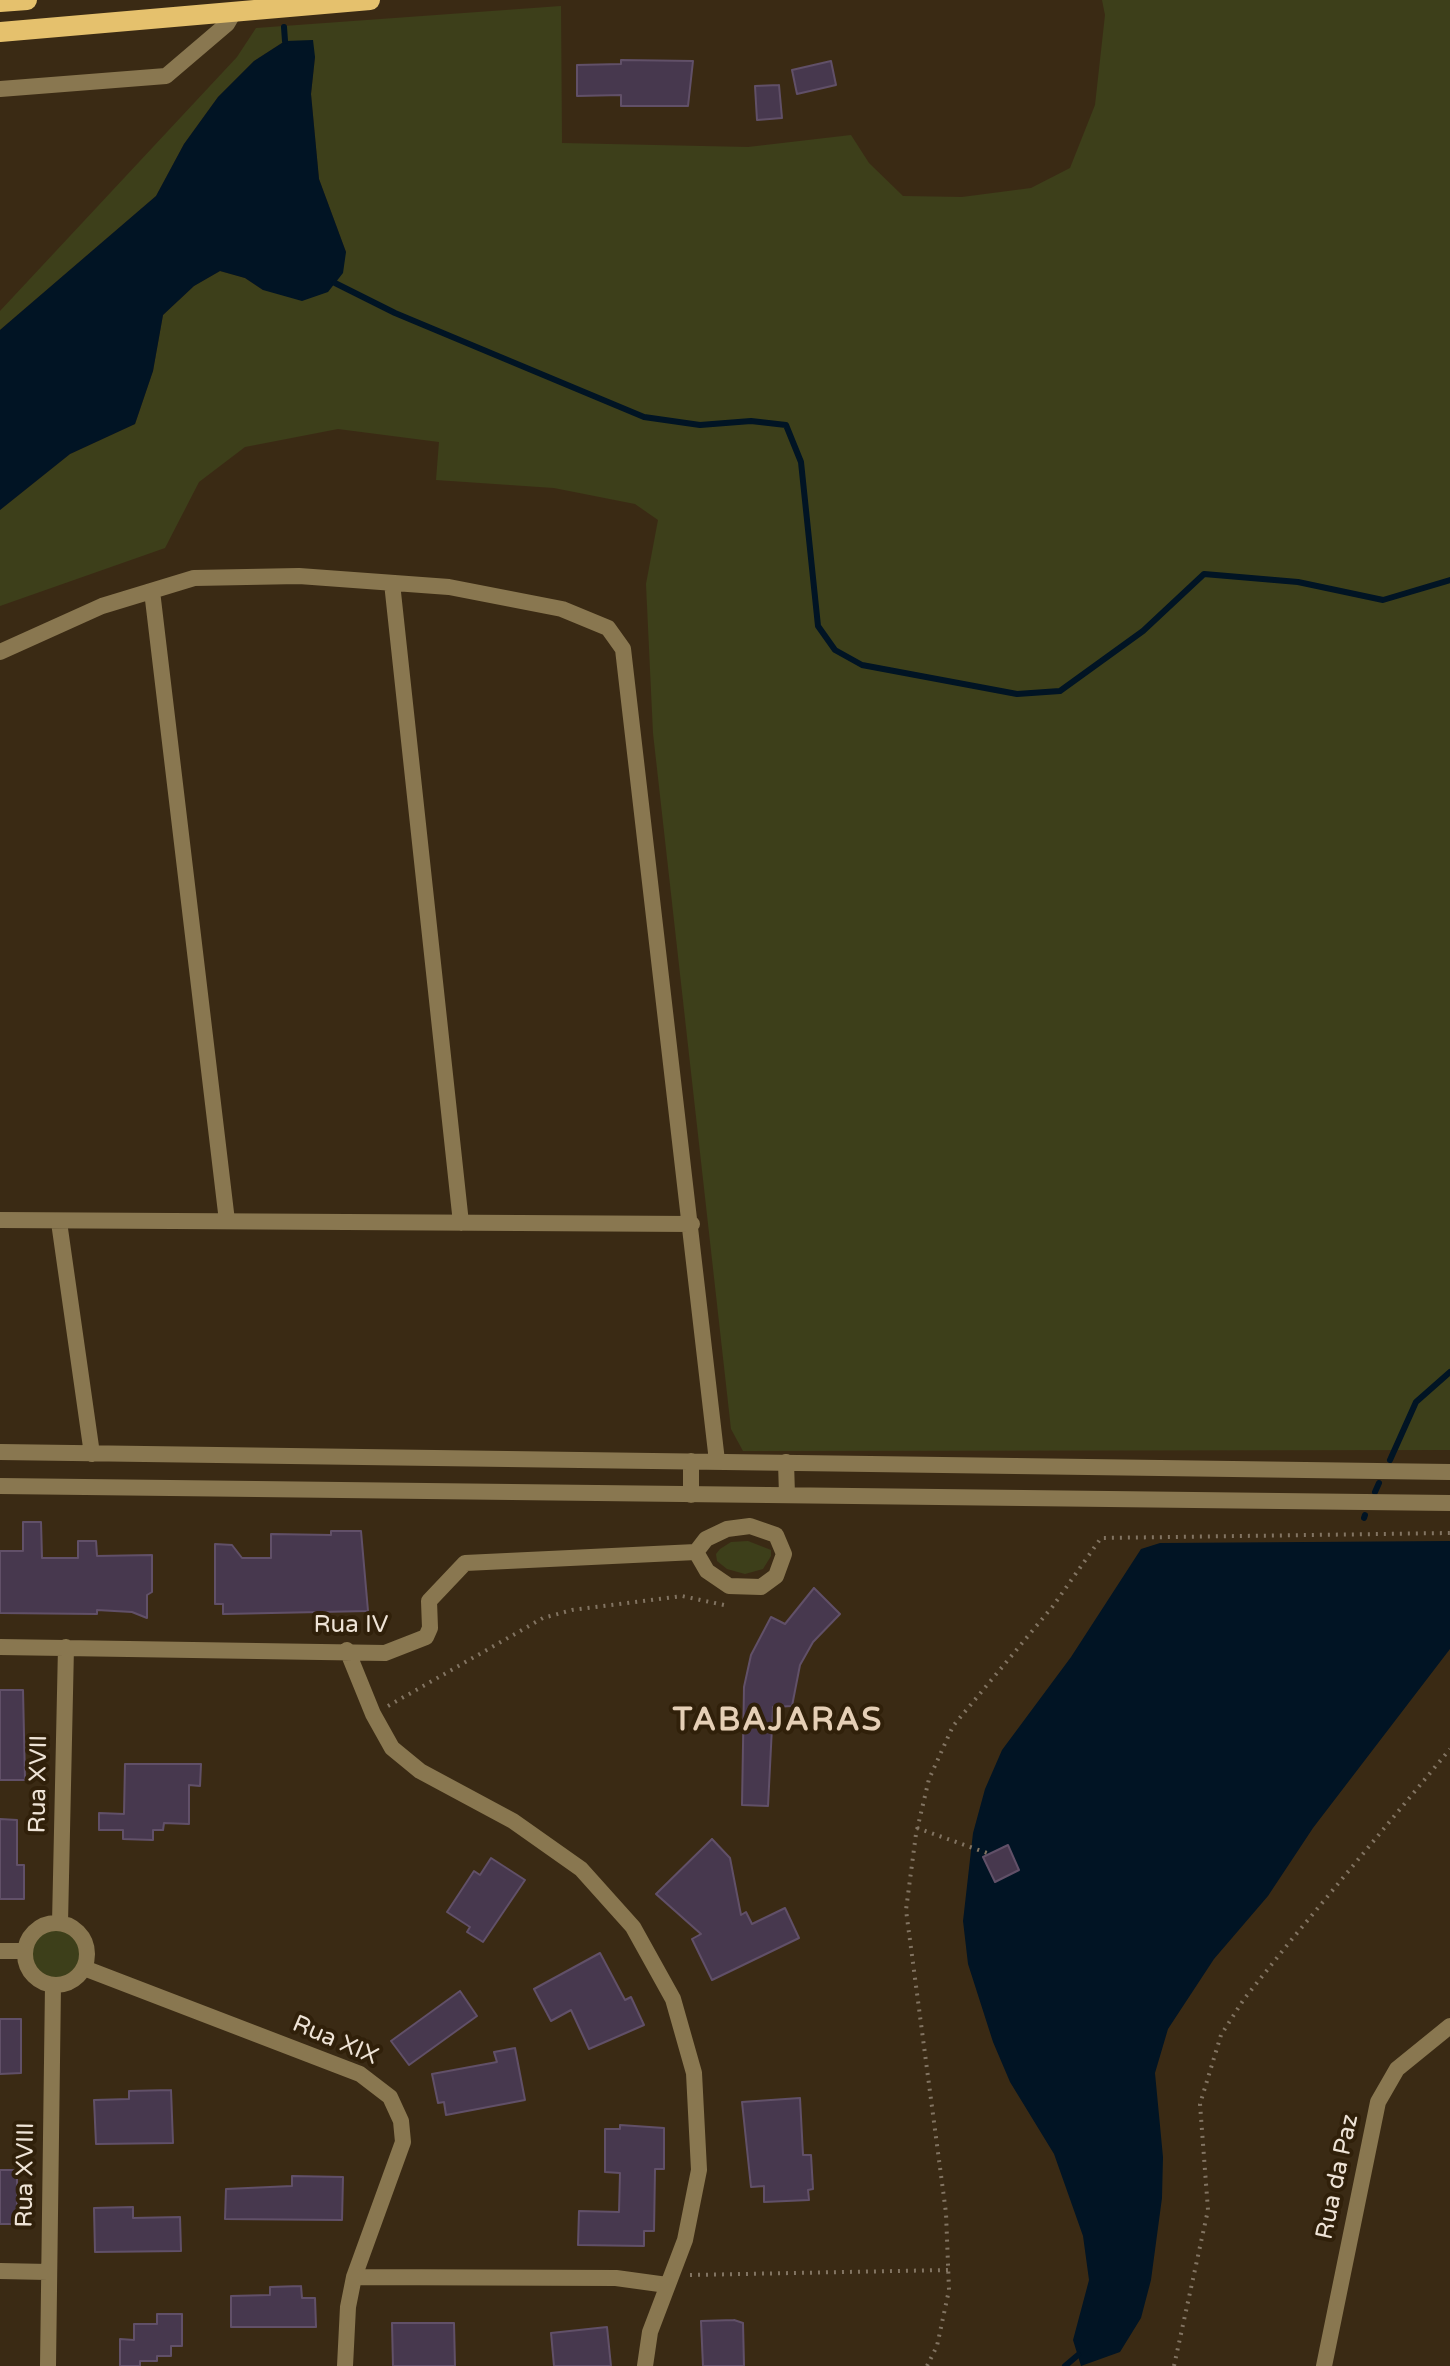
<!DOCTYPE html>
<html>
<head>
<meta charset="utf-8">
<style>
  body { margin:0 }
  canvas { display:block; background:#3a2a14 }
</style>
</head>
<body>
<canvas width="1450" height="2366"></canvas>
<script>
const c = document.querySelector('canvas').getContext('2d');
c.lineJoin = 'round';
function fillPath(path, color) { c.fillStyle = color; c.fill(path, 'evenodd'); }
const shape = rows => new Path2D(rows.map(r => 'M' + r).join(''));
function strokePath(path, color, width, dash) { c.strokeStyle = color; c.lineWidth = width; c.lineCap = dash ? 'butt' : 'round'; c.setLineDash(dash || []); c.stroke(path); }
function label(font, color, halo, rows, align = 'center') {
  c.font = font + ' "Varela Round",sans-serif'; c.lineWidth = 8; c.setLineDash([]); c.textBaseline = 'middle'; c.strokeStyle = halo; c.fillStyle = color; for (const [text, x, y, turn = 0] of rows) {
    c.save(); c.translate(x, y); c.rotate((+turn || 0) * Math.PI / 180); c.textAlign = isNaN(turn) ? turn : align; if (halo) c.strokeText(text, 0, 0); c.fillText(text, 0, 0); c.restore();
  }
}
fillPath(shape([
  [1102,0,1450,0,1450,1450,743,1451,731,1429,653,733,646,584,658,520,635,504,554,488,436,480,439,442,338,429,245,447,199,482,165,548,0,606,0,510,70,454,135,424,153,371,163,315,194,286,220,271,245,278,263,290,346,252,319,179,311,94,315,57,285,41,254,61,218,97,184,144,156,196,0,330,0,311,237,57,256,28,561,6,562,143,748,147,851,135,869,163,903,196,962,197,1031,188,1070,168,1095,105,1105,15],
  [748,1541,771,1550,771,1556,763,1569,745,1574,727,1569,717,1561,716,1554,720,1549,731,1542],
  '30 1954a26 26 0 1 1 52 0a26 26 0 1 1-52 0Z'
]), '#3d3f1a');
fillPath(shape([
  [313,40,315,57,311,94,319,179,346,252,343,273,328,292,302,301,263,290,245,278,220,271,194,286,163,315,153,371,135,424,70,454,0,510,0,330,156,196,184,144,218,97,254,61,285,41],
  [1450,1541,1450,1649,1313,1828,1268,1896,1214,1959,1168,2029,1155,2073,1163,2157,1162,2198,1151,2280,1141,2318,1120,2352,1081,2366,1073,2340,1089,2280,1083,2236,1054,2154,1010,2082,993,2042,968,1964,963,1921,973,1833,985,1789,1002,1750,1071,1657,1141,1549,1160,1543]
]), '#011424');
strokePath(shape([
  [284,27,285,41],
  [335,283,395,313,644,417,700,425,751,421,786,425,801,462,818,626,835,650,862,665,1017,694,1060,691,1143,631,1204,574,1298,582,1383,600,1450,580],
  [1390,1460,1416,1402,1450,1372],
  [1375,1492,1379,1483],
  [1364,1518,1365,1515],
  [1065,2366,1078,2355]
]), '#011424', 6);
const building = shape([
  [621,60,693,61,688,106,621,106,621,95,577,96,577,65,621,64,621,60],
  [831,61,836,85,797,94,792,70,831,61],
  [779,85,782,118,757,120,755,86,779,85],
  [23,1522,41,1522,42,1558,78,1558,78,1541,96,1541,97,1556,152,1555,152,1592,147,1595,147,1618,132,1612,97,1610,97,1614,0,1613,0,1551,23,1551,23,1522],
  [331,1531,361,1531,368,1611,223,1614,223,1604,215,1604,215,1544,232,1545,242,1558,271,1558,271,1534,331,1535,331,1531],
  [814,1588,840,1614,813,1642,800,1665,792,1706,773,1707,768,1806,742,1805,744,1687,751,1655,771,1617,785,1624,814,1588],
  [0,1690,23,1690,25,1780,0,1780,0,1690],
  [125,1764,201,1764,200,1786,189,1785,189,1824,164,1823,163,1830,153,1830,153,1840,123,1839,123,1830,99,1830,99,1813,124,1814,125,1764],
  [0,1819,17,1820,17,1865,24,1865,24,1899,0,1899,0,1819],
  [712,1839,730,1858,741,1915,746,1912,752,1924,785,1908,799,1938,712,1980,692,1939,701,1934,656,1894,712,1839],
  [1008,1845,1019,1870,995,1882,983,1857,1008,1845],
  [491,1858,525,1880,483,1942,467,1932,470,1927,447,1912,474,1871,480,1875,491,1858],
  [600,1953,625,2000,631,1997,644,2025,589,2049,571,2010,551,2021,534,1989,600,1953],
  [460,1991,477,2016,409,2065,391,2041,460,1991],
  [0,2019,21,2019,21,2073,0,2074,0,2019],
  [515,2048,525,2100,446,2115,444,2102,438,2103,432,2074,497,2062,494,2052,515,2048],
  [171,2090,173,2143,96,2144,94,2100,129,2099,129,2091,171,2090],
  [800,2098,803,2155,811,2155,813,2189,808,2190,809,2200,764,2202,764,2186,751,2187,742,2102,800,2098],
  [620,2125,664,2128,664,2169,655,2169,654,2231,644,2231,644,2246,578,2245,579,2211,619,2212,620,2173,605,2172,605,2129,620,2129,620,2125],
  [0,2170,17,2170,17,2224,0,2224,0,2170],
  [292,2176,343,2177,342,2220,225,2219,226,2189,292,2186,292,2176],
  [133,2207,133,2218,180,2217,181,2251,95,2252,94,2208,133,2207],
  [301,2286,302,2298,315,2298,316,2327,231,2327,231,2296,270,2295,270,2287,301,2286],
  [157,2314,182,2314,182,2346,171,2346,171,2356,157,2356,157,2361,140,2361,140,2366,120,2366,120,2339,134,2340,134,2324,157,2324,157,2314],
  [734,2320,743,2323,744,2366,703,2366,701,2321,734,2320],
  [392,2323,454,2323,455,2366,393,2366,392,2323],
  [607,2327,611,2366,554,2366,551,2333,607,2327]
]);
fillPath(building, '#47384e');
strokePath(building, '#615068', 2);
strokePath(shape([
  [388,1706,543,1618,572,1610,682,1596,724,1605],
  [917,1828,987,1853],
  [690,2275,948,2270],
  [927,2366,937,2346,949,2290,946,2213,906,1910,916,1834,929,1779,953,1726,1053,1606,1101,1538,1450,1533],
  [1174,2366,1208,2210,1200,2104,1221,2035,1244,1999,1288,1944,1450,1749]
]), '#827462', 4, [2, 6]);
strokePath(shape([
  [0,89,166,76,227,24,234,12],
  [392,583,461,1223],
  [152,591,227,1221],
  [0,652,102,606,194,578,299,576,449,587,562,609,608,628,623,649,717,1461],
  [0,1220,692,1224],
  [59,1222,92,1454],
  [0,1452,1450,1472],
  [691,1461,691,1495],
  [786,1462,787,1495],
  [0,1486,1450,1503],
  [750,1526,776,1535,784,1554,776,1576,761,1587,729,1586,707,1571,696,1552,706,1539,727,1529,750,1526],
  [0,1647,385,1653,426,1637,430,1628,429,1601,465,1563,696,1552],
  [347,1650,373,1714,392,1748,420,1771,513,1821,581,1869,633,1927,673,1999,694,2073,699,2170,685,2240,650,2332,645,2366],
  '25 1954a31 31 0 1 1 62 0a31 31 0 1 1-62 0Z',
  [60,1923,66,1647],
  [0,1951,25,1951],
  [84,1968,360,2074,390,2097,401,2121,403,2142,354,2277,348,2307,345,2366],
  [0,2271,48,2272],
  [354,2277,616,2278,667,2285],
  [48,2366,53,1985],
  [1324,2366,1378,2102,1397,2069,1450,2026]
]), '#897750', 16);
strokePath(shape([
  [0,2,27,0],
  [0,32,370,0]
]), '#e5c16d', 20);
label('24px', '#eee3d6', '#30200a', [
  ["Rua IV",351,1626],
  ["Rua XVII",39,1784,-89],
  ["Rua XIX",335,2041,23],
  ["Rua XVIII",26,2175,-89],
  ["Rua da Paz",1338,2177,-78]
]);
c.letterSpacing = '2px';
label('bold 32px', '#e5cfb6', '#30200a', [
  ["TABAJARAS",778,1722]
]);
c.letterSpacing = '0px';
</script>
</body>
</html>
